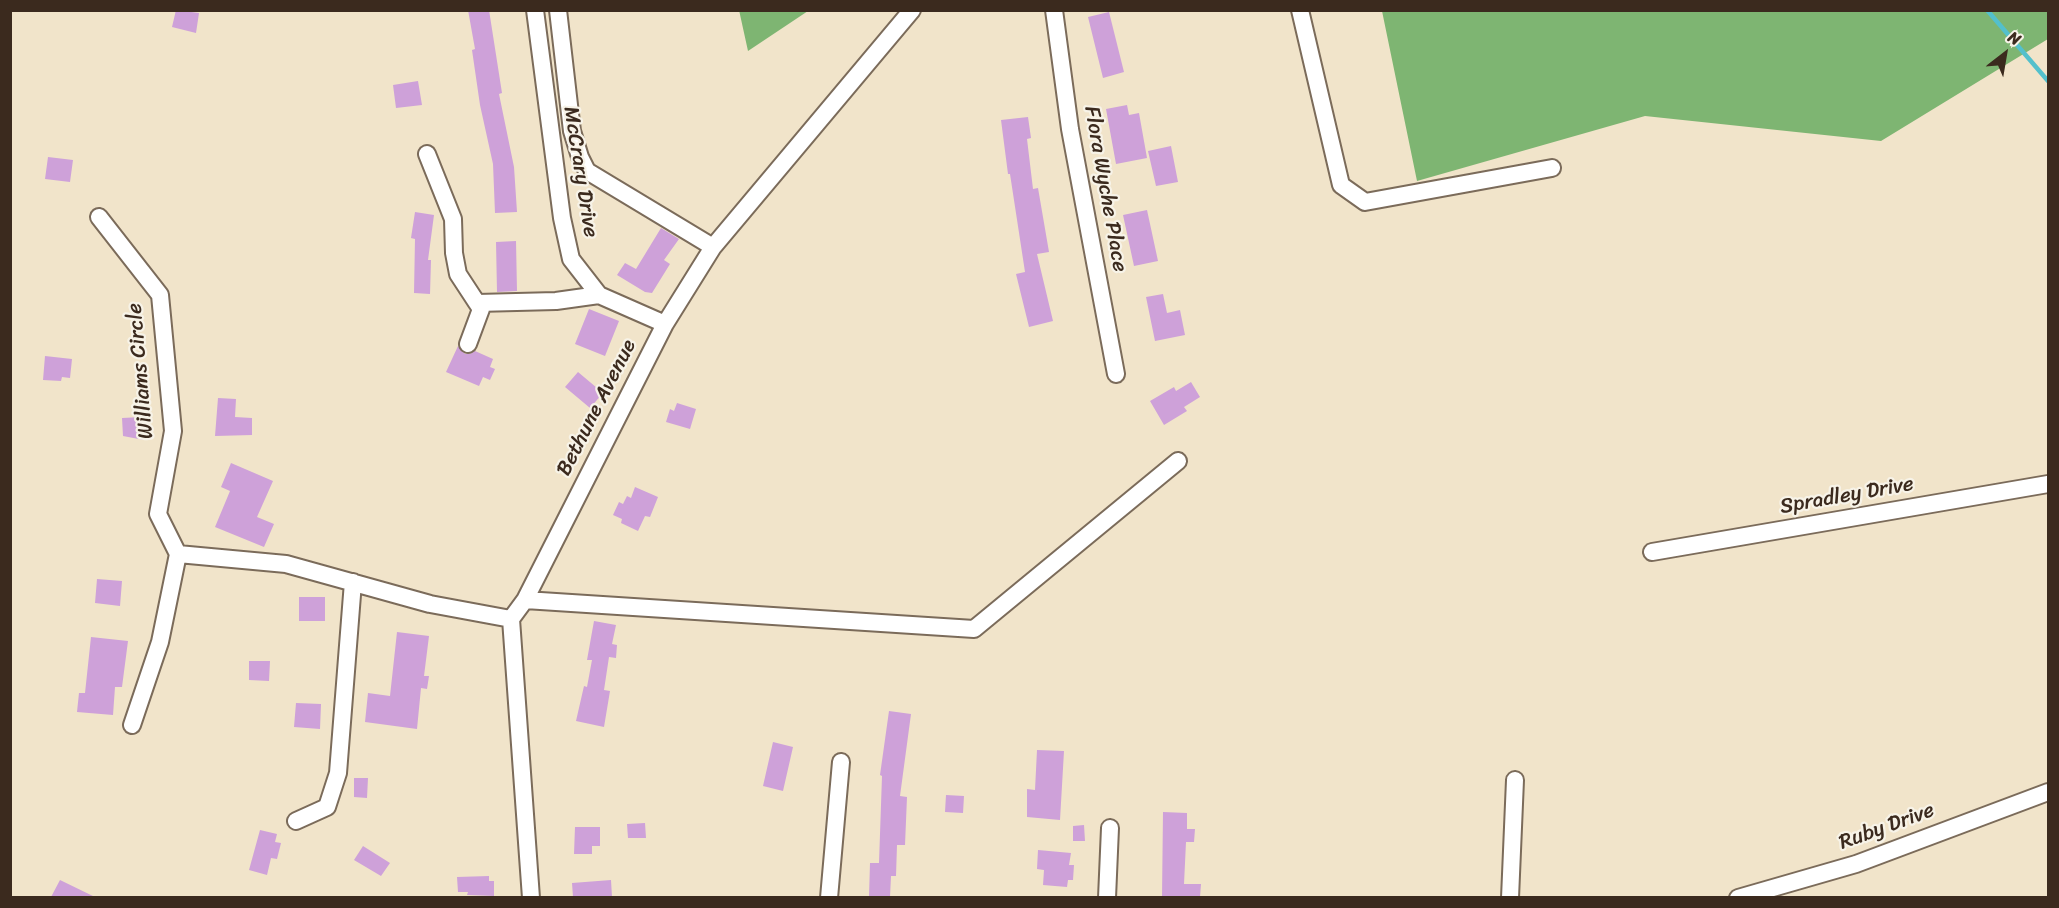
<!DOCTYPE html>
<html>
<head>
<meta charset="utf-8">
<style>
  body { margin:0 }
  #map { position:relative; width:2059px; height:908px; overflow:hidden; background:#f1e4ca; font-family:Sriracha,sans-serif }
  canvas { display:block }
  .frame { position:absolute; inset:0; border:12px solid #3b2a1e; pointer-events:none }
  .north { position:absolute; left:1975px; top:24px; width:60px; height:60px; -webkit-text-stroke:4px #f7f3e8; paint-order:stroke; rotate:31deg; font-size:16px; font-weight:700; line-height:24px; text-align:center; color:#3b2a1e }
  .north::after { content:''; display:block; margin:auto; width:21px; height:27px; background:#3b2a1e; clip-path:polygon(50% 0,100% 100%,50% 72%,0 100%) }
</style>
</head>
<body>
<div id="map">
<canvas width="2059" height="908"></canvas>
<div class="frame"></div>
<div class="north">N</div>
</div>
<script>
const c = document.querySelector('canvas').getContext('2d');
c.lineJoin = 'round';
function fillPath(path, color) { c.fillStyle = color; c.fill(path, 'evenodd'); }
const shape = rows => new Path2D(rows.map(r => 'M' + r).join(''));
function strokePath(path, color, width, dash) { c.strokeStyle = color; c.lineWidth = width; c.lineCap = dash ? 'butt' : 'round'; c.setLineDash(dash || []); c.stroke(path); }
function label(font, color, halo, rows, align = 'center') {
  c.font = font + ' Sriracha,sans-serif'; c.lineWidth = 4.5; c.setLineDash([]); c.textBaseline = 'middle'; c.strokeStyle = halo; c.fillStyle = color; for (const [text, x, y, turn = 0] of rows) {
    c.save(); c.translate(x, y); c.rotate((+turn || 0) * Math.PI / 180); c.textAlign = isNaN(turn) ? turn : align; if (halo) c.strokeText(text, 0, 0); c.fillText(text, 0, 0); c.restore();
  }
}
fillPath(shape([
  [739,10,808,10,808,11,748,51],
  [2048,10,2048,39,1881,141,1645,116,1417,181,1382,11]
]), '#7eb572');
strokePath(shape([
  [1987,10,2048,81]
]), '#53c0cc', 4.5);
fillPath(shape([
  [176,10,199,13,196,33,172,27],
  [468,10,489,10,502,93,499,94,514,167,517,212,495,213,493,164,480,105,472,50,475,49],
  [1109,12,1124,72,1103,78,1088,17],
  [418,81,422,105,396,108,393,85],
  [1127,105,1129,115,1139,113,1147,158,1116,164,1106,109],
  [1028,117,1031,138,1027,139,1033,189,1038,188,1049,252,1037,254,1053,321,1029,327,1016,274,1025,272,1010,174,1008,174,1001,120],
  [1171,146,1178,182,1156,186,1148,151],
  [48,157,73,160,70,182,45,179],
  [1147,210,1158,261,1134,266,1123,215],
  [415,212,434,215,428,260,431,260,430,294,414,293,415,239,411,238],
  [661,228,679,239,664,260,670,264,652,293,645,292,617,275,625,263,636,269],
  [516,241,517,291,497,292,496,242],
  [1163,294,1167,313,1180,310,1185,335,1155,341,1146,297],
  [589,309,619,321,605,356,575,344],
  [458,346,465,354,470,354,475,351,493,359,490,367,495,369,490,380,483,377,479,386,446,372],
  [45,356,72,359,70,378,62,377,61,381,43,380],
  [578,372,603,393,590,408,565,387],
  [1191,382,1200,397,1184,407,1187,411,1164,425,1150,401,1174,387,1176,391],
  [218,398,236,399,235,417,252,418,252,435,215,436],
  [677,403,696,409,690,429,666,422,670,409,674,411],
  [142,417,144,440,123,436,122,418],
  [231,463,273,481,257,517,274,524,264,547,215,527,230,491,221,487],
  [635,487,658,497,650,517,645,516,638,531,621,523,622,519,613,515,619,502,623,504,627,496,631,498],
  [97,579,122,581,120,606,95,603],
  [299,597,325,597,325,621,299,621],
  [594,621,616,625,612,644,617,645,616,658,609,657,604,690,610,691,604,727,576,721,584,686,587,687,592,660,587,660],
  [397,632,429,636,424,676,429,676,427,689,421,688,417,729,365,722,368,693,390,696],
  [91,637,128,641,122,687,115,687,113,715,77,712,79,693,85,693],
  [249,661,270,661,269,681,249,680],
  [296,703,321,704,320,729,294,727],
  [889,711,911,714,900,796,907,797,905,845,897,845,896,876,891,876,890,897,869,897,870,863,879,863,882,776,880,775],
  [773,742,793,747,783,791,763,786],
  [1037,750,1064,751,1060,820,1027,817,1027,789,1035,790],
  [354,778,368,778,367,798,354,797],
  [946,795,964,796,963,813,945,812],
  [1163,812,1187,813,1187,829,1195,829,1194,842,1186,842,1184,884,1201,884,1200,897,1162,897],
  [645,823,646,838,628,838,627,824],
  [1084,825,1085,841,1073,841,1073,826],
  [575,827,600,827,600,846,592,846,592,854,574,854],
  [260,830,277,834,275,842,281,843,277,859,271,858,267,875,249,870],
  [363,846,390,863,381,876,354,860],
  [1038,850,1071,853,1069,865,1074,865,1073,880,1068,880,1067,887,1043,885,1044,870,1037,869],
  [489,876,489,881,494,881,494,896,467,895,468,892,458,892,457,877],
  [60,880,95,897,51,897],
  [611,880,612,897,573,897,572,883]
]), '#cea1d9');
const minor = shape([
  [535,10,562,218,571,259,599,295,665,324],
  [558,10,572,131,580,157,587,171,713,247],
  [1054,10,1070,129,1116,374],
  [1300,10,1341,185,1365,202,1552,168],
  [427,154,453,219,454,253,458,274,477,303,556,301,599,295],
  [99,217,160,295,173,431,158,514,178,554,286,564,430,604,511,619],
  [468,344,481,309,477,303],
  [1652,552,2048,484],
  [525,600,974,629,1178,461],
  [132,725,160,642,178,554],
  [296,821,327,807,338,773,353,582],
  [531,898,511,619,525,600,665,324,713,247,912,10],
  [829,898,841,762],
  [1107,898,1110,828],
  [1510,898,1515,780],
  [1738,898,1856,864,2048,792]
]);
strokePath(minor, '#7b6b5a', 20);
strokePath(minor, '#fff', 16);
label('21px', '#3b2a1e', '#f7f3e8', [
  ["McCrary Drive",580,172,81],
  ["Flora Wyche Place",1105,189,80],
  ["Williams Circle",141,371,-95],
  ["Bethune Avenue",597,408,-63],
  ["Spradley Drive",1847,496,-10],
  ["Ruby Drive",1887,827,-20]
]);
</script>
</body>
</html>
